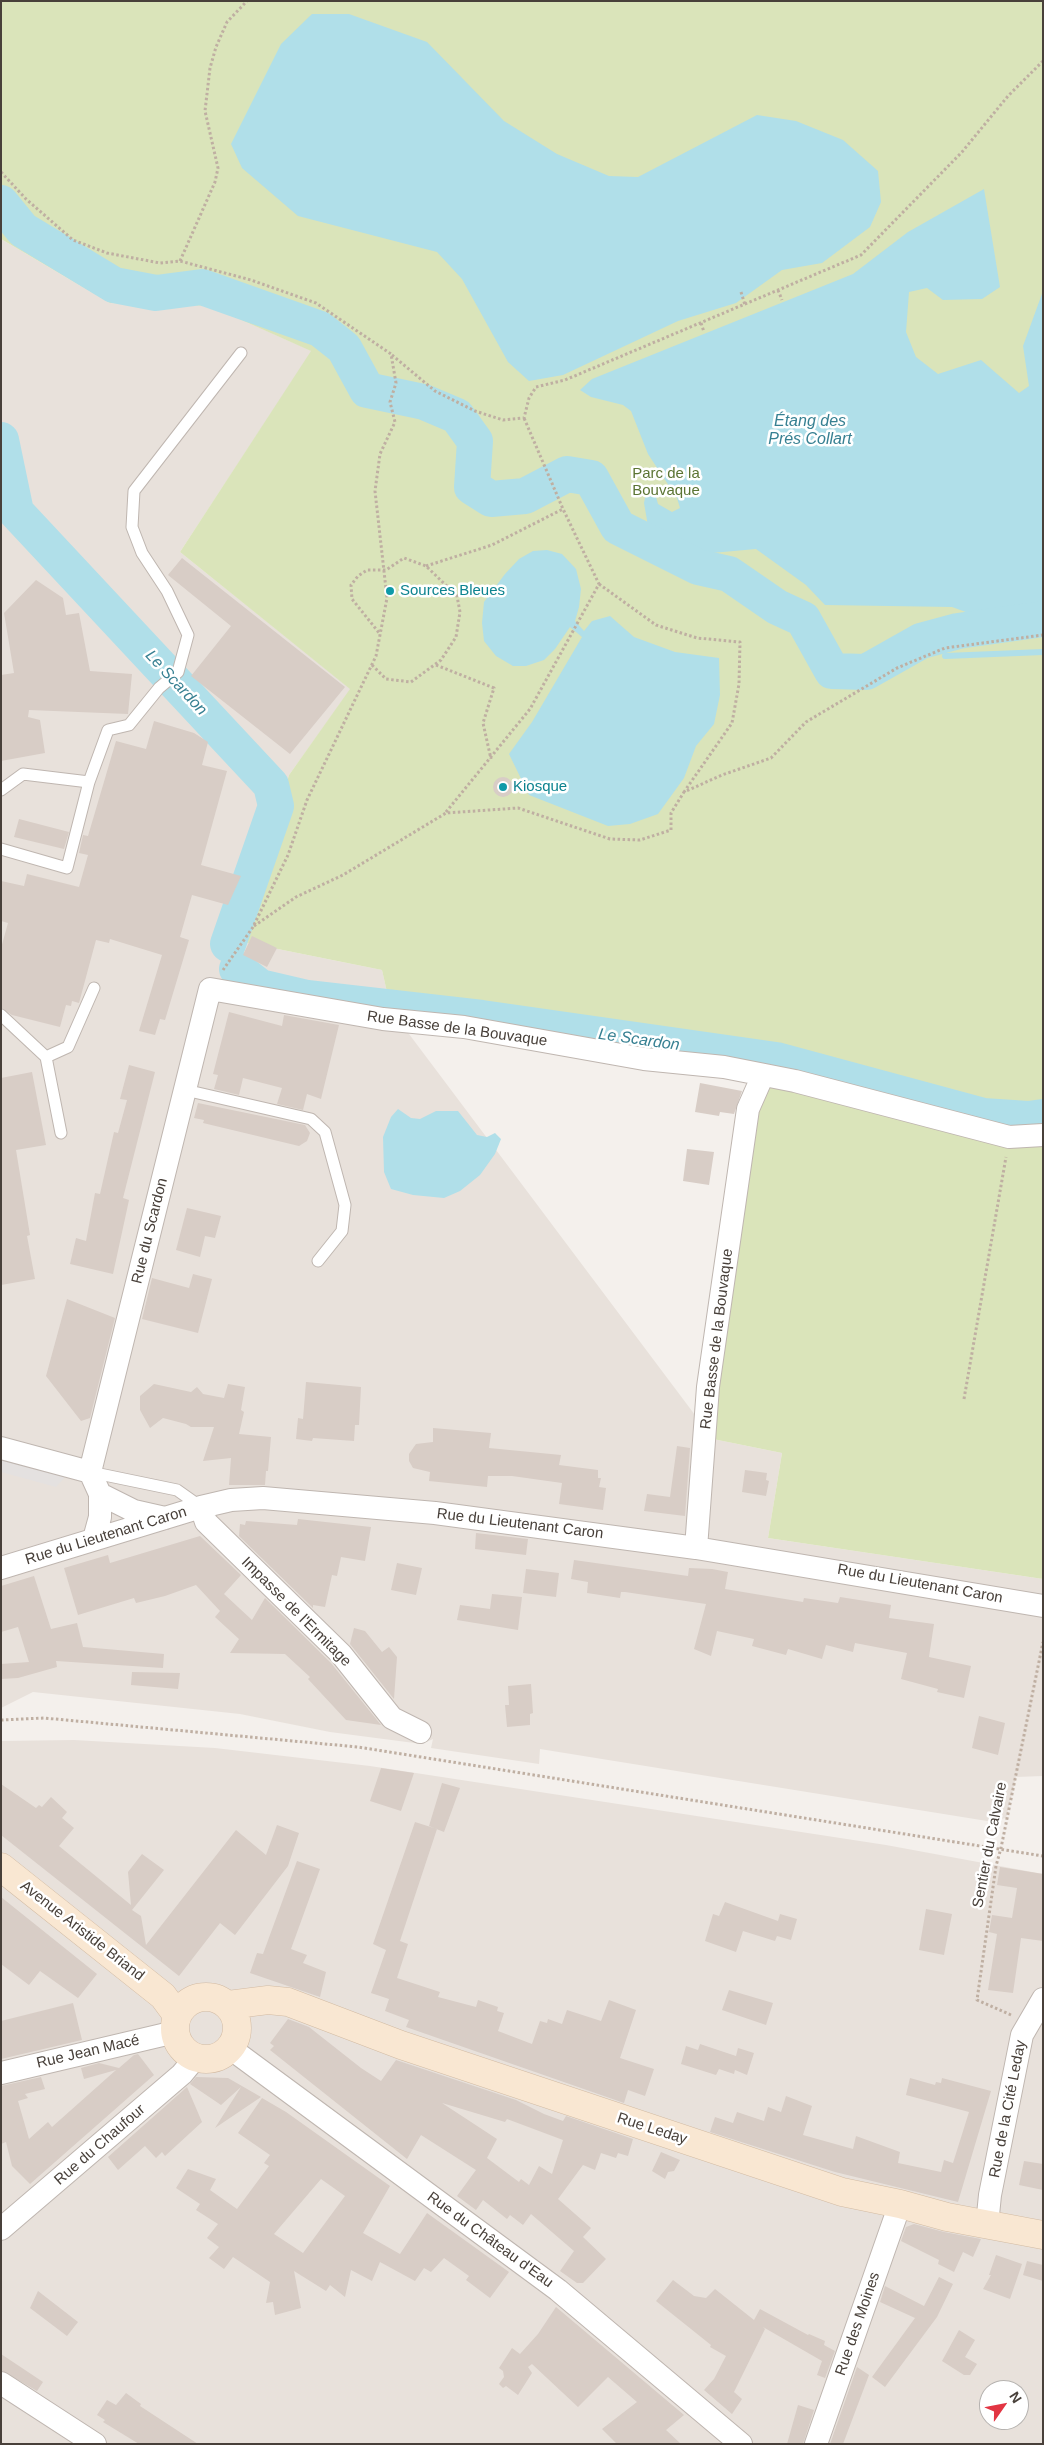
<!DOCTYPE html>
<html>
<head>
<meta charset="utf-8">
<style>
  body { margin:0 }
  #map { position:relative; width:1044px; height:2445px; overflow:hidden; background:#f4f0ec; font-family:Arial,sans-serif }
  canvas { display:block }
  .frame { position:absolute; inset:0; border:2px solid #48403a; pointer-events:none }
  .north { position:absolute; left:979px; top:2380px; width:50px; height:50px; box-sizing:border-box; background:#fff; border:1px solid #b6b3b0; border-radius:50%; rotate:57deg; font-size:14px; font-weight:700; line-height:20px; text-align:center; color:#48403a }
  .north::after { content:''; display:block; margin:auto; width:18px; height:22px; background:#e23543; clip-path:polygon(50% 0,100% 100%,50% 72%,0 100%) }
</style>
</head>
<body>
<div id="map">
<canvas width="1044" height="2445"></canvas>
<div class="frame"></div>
<div class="north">N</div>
</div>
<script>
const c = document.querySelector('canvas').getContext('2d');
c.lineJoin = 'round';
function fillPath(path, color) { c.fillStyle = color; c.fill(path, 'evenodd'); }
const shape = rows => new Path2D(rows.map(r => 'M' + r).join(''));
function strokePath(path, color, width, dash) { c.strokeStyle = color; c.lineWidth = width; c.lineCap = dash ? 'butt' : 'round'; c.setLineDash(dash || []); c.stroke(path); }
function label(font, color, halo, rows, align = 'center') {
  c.font = font + ' Arial,sans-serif'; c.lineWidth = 5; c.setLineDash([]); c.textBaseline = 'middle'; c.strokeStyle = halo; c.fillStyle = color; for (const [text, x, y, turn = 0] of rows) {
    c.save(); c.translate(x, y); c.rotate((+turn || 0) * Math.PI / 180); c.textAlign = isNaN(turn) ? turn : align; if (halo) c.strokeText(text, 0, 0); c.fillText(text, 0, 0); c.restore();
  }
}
fillPath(shape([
  [1,239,110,303,210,306,312,351,180,552,351,689,289,775,238,941,382,970,391,1010,713,1439,782,1453,768,1538,1043,1579,1043,1776,1016,1777,1006,1818,987,1821,540,1749,539,1764,431,1748,433,1739,422,1744,330,1732,240,1714,33,1692,1,1708],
  [74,1740,215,1748,370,1766,886,1845,1043,1874,1043,2444,1,2444,1,1741],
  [989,2390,1019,2390,1019,2420,989,2420]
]), '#e8e1db');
fillPath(shape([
  [1,1,1043,1,1043,1579,768,1538,782,1453,713,1439,753,1067,391,1010,382,970,238,941,289,775,350,689,180,552,311,351,210,306,110,303,1,239]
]), '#dae4ba');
fillPath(shape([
  [1,1459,67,1475,56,1487,1,1472]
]), '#e4e1e0');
fillPath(shape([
  [312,14,349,14,427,42,504,121,557,154,609,176,638,177,757,115,796,121,843,140,878,171,881,202,870,227,822,263,782,270,736,303,678,321,563,375,529,381,508,362,462,279,437,252,298,216,242,168,231,144,281,44],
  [984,189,1000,287,982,299,943,300,927,288,909,292,906,332,916,357,938,374,981,360,1019,393,1029,386,1023,346,1043,291,1043,604,974,615,952,607,825,605,806,585,756,549,701,554,648,526,644,503,647,489,654,490,658,504,672,512,680,508,677,498,648,454,631,411,623,405,591,397,580,390,592,379,853,274,908,232],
  [547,550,562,554,576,569,581,589,579,607,575,621,584,631,592,621,610,616,634,637,675,652,719,658,720,695,714,724,696,746,684,778,658,814,630,824,608,826,529,795,509,754,532,722,582,637,570,627,555,649,544,660,526,666,513,666,496,656,484,641,482,623,484,602,505,574,519,559,533,551],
  [398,1109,411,1118,420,1119,436,1111,458,1111,477,1135,487,1137,495,1133,501,1139,495,1154,480,1175,460,1191,444,1198,413,1195,391,1189,384,1172,383,1137,391,1117]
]), '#b0dfe9');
strokePath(shape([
  [921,641,927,645],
  [945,656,1043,652]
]), '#b0dfe9', 6);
strokePath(shape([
  [1,203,23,230,114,285,156,293,202,287,320,329,344,348,367,390,424,402,457,416,475,441,472,487,491,499,525,496,567,474,591,478,618,527,698,567,729,574,777,607,803,619,832,671,866,672,921,641,958,631,1043,619],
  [1,440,16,512,271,785,276,806,228,944],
  [237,969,260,987,307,998,482,1018,776,1060,983,1116,1028,1119,1043,1117]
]), '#b0dfe9', 36);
fillPath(shape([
  [182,558,345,687,290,754,191,676,231,626,168,575],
  [36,580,63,598,66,615,79,613,90,671,132,674,128,714,29,710,28,717,40,720,45,753,1,761,1,675,14,673,4,613],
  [154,721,194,733,208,742,202,765,227,771,201,865,241,876,228,905,192,895,180,937,189,940,165,1020,160,1019,155,1035,139,1031,162,955,110,939,109,943,96,940,79,1003,72,1001,71,1006,66,1005,60,1027,12,1015,1,1008,1,948,8,923,1,921,1,881,24,886,27,874,79,887,88,855,79,853,83,835,88,836,116,741,146,749],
  '493 787a10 10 0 1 1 20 0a10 10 0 1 1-20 0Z',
  [19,819,69,832,64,849,14,837],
  [252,936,277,948,267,967,243,955],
  [229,1012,282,1026,284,1015,339,1025,321,1099,307,1094,303,1110,277,1104,282,1088,243,1078,239,1095,214,1089,218,1075,213,1074],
  [129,1065,155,1072,123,1198,129,1200,113,1274,70,1264,76,1238,86,1241,95,1193,100,1194,114,1132,118,1133,127,1100,120,1099],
  [32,1072,46,1145,16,1150,30,1235,27,1236,35,1279,1,1285,1,1078],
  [700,1083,742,1091,734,1114,720,1112,719,1116,695,1112],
  [198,1103,305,1125,310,1133,307,1141,299,1146,203,1123,204,1120,194,1118],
  [687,1149,714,1152,709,1185,683,1181],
  [187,1208,221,1216,215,1238,205,1236,200,1257,176,1250],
  [193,1274,212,1279,198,1333,142,1319,152,1278,189,1288],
  [67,1299,115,1318,90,1418,81,1421,46,1376],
  [306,1382,361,1387,359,1425,355,1425,354,1441,313,1438,312,1441,296,1439,298,1418,303,1419],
  [154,1384,191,1392,197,1387,203,1394,224,1398,228,1384,245,1387,241,1410,244,1412,239,1434,271,1437,268,1471,266,1471,265,1485,229,1485,231,1458,203,1461,214,1427,191,1427,186,1424,163,1418,150,1428,140,1410,140,1396],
  [433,1428,491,1433,489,1448,561,1455,559,1465,598,1470,598,1478,601,1478,599,1487,606,1488,603,1510,559,1504,562,1483,512,1476,488,1476,487,1487,429,1481,430,1472,413,1468,409,1461,409,1454,416,1444,433,1442],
  [677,1446,690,1448,685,1516,644,1511,647,1494,670,1497],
  [745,1470,767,1473,766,1480,769,1481,766,1496,742,1492],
  [298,1519,371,1527,365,1561,341,1557,337,1576,332,1575,325,1607,313,1605,313,1608,239,1536,240,1524,245,1525,246,1521,297,1525],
  [476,1533,528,1539,526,1555,475,1549],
  [200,1536,241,1575,224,1594,252,1620,265,1598,331,1663,381,1725,346,1720,308,1679,310,1677,285,1654,230,1653,239,1639,215,1617,220,1611,196,1585,165,1596,136,1603,134,1598,78,1615,64,1568,108,1555,110,1563],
  [574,1560,688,1576,689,1568,712,1569,728,1572,725,1589,803,1602,804,1598,838,1603,840,1597,891,1605,889,1618,934,1624,929,1657,971,1666,964,1698,937,1692,938,1689,901,1679,907,1653,855,1643,853,1652,826,1645,822,1659,788,1649,786,1655,752,1646,754,1639,717,1631,711,1656,694,1649,706,1604,625,1592,621,1592,620,1598,587,1593,588,1582,571,1579],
  [397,1563,422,1568,416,1595,391,1590],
  [526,1569,559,1573,556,1597,523,1593],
  [34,1576,51,1629,77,1623,83,1647,164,1654,163,1668,56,1661,57,1667,18,1678,1,1679,1,1664,29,1662,18,1627,1,1632,1,1586],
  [492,1594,522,1597,518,1630,457,1620,460,1605,490,1609],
  [354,1628,365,1631,382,1652,389,1647,397,1657,394,1699,350,1644],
  [132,1672,180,1673,178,1689,131,1685],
  [531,1684,533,1713,530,1714,530,1725,507,1727,505,1705,509,1705,508,1686],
  [979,1716,1005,1723,998,1755,972,1748],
  [381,1768,414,1773,401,1811,370,1801],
  [442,1783,460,1788,444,1832,429,1826],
  [1,1784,36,1808,39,1805,42,1807,51,1797,67,1812,62,1818,74,1828,59,1846,131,1905,128,1872,142,1854,164,1870,132,1910,141,1916,146,1945,236,1830,266,1855,277,1825,299,1833,288,1866,235,1935,220,1923,179,1976,1,1835],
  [415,1822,437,1829,400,1941,408,1944,397,1978,440,1992,438,1997,476,2007,478,2000,498,2007,497,2011,504,2013,498,2031,532,2044,540,2021,547,2023,548,2019,562,2024,567,2010,601,2021,609,2000,636,2010,620,2058,654,2069,645,2096,628,2090,624,2103,406,2027,409,2020,385,2011,389,1999,371,1993,386,1950,373,1944],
  [297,1861,320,1869,291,1949,307,1955,303,1963,326,1972,320,1997,250,1973,257,1953,263,1954],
  [1000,1867,1043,1874,1043,1941,1021,1938,1013,1993,988,1990,997,1934,989,1932,992,1915,1012,1918,1017,1888,997,1885],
  [1,1897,97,1974,78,1998,40,1971,29,1985,1,1964],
  [725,1902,778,1921,780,1914,797,1919,791,1940,777,1936,775,1941,743,1931,736,1952,705,1941,713,1914,719,1916],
  [926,1909,952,1914,944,1955,919,1950],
  [729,1990,773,2003,766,2025,722,2010],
  [73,2003,82,2040,1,2059,1,2021],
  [288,2019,309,2027,361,2068,381,2081,396,2060,516,2100,544,2114,563,2121,566,2116,633,2139,628,2156,618,2153,616,2158,601,2153,595,2170,583,2165,558,2199,591,2228,583,2237,606,2259,583,2283,577,2283,560,2271,574,2251,531,2214,523,2225,510,2215,507,2219,483,2200,476,2210,457,2196,476,2170,421,2135,407,2159,270,2050,274,2046,270,2043],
  [442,2103,505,2122,507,2119,563,2140,552,2174,539,2166,529,2185,521,2179,519,2182,487,2158,497,2139],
  [700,2044,736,2056,738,2048,754,2053,747,2075,735,2070,734,2074,719,2069,716,2075,681,2064,686,2046,698,2050],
  [138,2054,154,2075,30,2184,12,2166,6,2142,1,2144,1,2086,41,2077,45,2089,25,2094,28,2098,18,2101,29,2139,48,2122,52,2127,116,2070,84,2079,81,2068,99,2063,119,2068,134,2055],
  [196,2077,228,2078,261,2097,215,2128,241,2087,221,2105,190,2084],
  [910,2078,935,2085,936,2082,941,2083,942,2078,991,2091,958,2202,835,2172,710,2132,715,2117,733,2123,737,2112,764,2121,768,2107,781,2112,786,2096,812,2106,803,2135,853,2149,856,2136,900,2152,898,2163,941,2172,944,2160,953,2163,969,2112,906,2095],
  [187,2087,202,2122,165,2156,162,2152,156,2158,145,2146,118,2170,108,2157],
  [262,2098,286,2112,390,2186,363,2233,400,2254,427,2213,509,2272,490,2298,466,2280,469,2276,444,2258,431,2272,424,2268,415,2281,380,2262,372,2281,351,2270,345,2297,330,2285,326,2291,294,2271,301,2308,275,2315,273,2302,266,2303,270,2282,233,2257,224,2269,209,2258,219,2247,207,2238,218,2224,196,2210,200,2204,176,2188,188,2169,216,2179,210,2190,237,2209,269,2166,264,2163,270,2155,238,2133],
  [321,2179,345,2196,303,2253,274,2234],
  [661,2152,680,2160,674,2171,668,2172,665,2179,652,2171],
  [1024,2161,1043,2164,1043,2190,1019,2185],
  [914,2224,944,2232,981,2239,973,2257,963,2252,954,2272,938,2264,939,2260,901,2241,906,2227],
  [996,2255,1022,2264,1010,2299,983,2289,991,2275,989,2275],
  [1027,2261,1043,2265,1043,2281,1023,2275],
  [939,2277,953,2284,937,2317,885,2387,872,2377,915,2318,880,2302,885,2286,924,2306],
  [673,2280,694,2296,706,2298,715,2289,754,2320,760,2309,808,2335,809,2334,825,2341,824,2345,835,2351,825,2378,817,2375,822,2361,763,2327,765,2329,734,2392,742,2399,732,2414,704,2390,714,2379,726,2356,710,2347,711,2345,656,2301],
  [38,2291,78,2322,67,2336,30,2308],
  [556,2307,684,2415,666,2430,681,2444,617,2444,602,2429,637,2402,608,2377,578,2407,532,2364,528,2367,532,2373,518,2395,506,2386,503,2388,499,2384,504,2377,503,2371,499,2368,512,2348,520,2354,538,2334],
  [959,2330,975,2340,965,2357,977,2364,970,2375,964,2375,942,2361],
  [1,2354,43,2382,37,2391,1,2370],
  [857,2367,869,2375,843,2444,830,2444],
  [126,2393,141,2404,140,2406,198,2444,139,2444,103,2422,105,2420,97,2415,107,2400,116,2405],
  [798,2405,814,2410,803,2444,787,2444]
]), '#d8cdc6');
const lane = shape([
  [89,782,108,730,129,725,159,688,178,672,188,635,167,591,142,553,132,527,134,491,241,353],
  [1,790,23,774,89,782,67,868,1,849],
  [1,1015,46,1057,61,1133],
  [46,1057,68,1047,94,988],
  [185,1090,311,1119,325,1132,345,1205,342,1231,318,1261],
  [90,1472,177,1490,201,1507]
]);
const street = shape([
  [1,1448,90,1472],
  [90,1472,210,989,383,1019,464,1027,644,1059,724,1067,795,1081,1009,1137,1043,1135],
  [90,1472,100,1494,134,1511,165,1518],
  [201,1507,206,1522,341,1654,392,1718,420,1732],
  [94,1539,100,1517,100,1494],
  [696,1548,708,1387,748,1109,763,1075],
  [1,1568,201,1507,231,1500,263,1498,435,1513,696,1548,1043,1606],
  [230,2048,558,2290,741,2444],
  [1,2073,175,2032],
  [987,2225,990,2195,1022,2035,1043,1999],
  [1,2229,182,2074,196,2057],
  [1,2383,95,2444],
  [816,2444,900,2204]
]);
const secondary = shape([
  [1,1867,163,1996,177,2015],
  '175 2028a31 31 0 1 1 62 0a31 31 0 1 1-62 0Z',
  [228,2005,268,2000,288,2002,401,2045,842,2192,900,2204,947,2217,1043,2235]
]);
strokePath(lane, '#bfb6b0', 13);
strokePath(street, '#bfb6b0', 24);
strokePath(secondary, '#d2bba3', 29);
strokePath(shape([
  [1,172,26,199,73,240,107,253,160,263,180,261,251,280,316,303,391,354,396,383,390,402,395,422,380,454,375,491,387,598,376,656,307,800,288,855,253,927,223,970],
  [180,261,215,182,218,168,205,111,210,68,216,47,227,22,247,1],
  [778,290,782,300],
  [741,292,745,305],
  [701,323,704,332],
  [392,355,435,391,475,411,503,420,524,418,529,398,536,387,565,380,861,255,962,152,1008,96,1043,61],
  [426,566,492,545,563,509],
  [599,584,656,625,697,638,740,642,739,684,732,723,684,792],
  [372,665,386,679,411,682,441,660,456,637,460,612,457,596,426,566,404,558,386,570,367,570,358,576,351,585,352,599,380,634],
  [436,665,494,688,483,723,491,759],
  [446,812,530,709,599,584,563,509,524,418],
  [254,926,296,897,343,875,446,813,518,808,610,839,640,840,671,830,671,813,684,792,722,775,771,758,806,722,897,668,945,648,1043,635],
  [964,1399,1006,1157],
  [1,1720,44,1718,358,1747,1043,1856],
  [1011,2015,977,2000,996,1866,1001,1848,1043,1642]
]), '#bfafa2', 3, [2.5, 2.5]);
strokePath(lane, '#fff', 11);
strokePath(street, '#fff', 22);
strokePath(secondary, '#f9e7d2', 28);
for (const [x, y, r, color] of [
  [390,591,5,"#0f9aa8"],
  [503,787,5,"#0f9aa8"]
]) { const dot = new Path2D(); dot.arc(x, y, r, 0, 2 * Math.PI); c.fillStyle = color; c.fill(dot); strokePath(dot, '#fff', 2); }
label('15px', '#5b7433', '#fff', [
  ["Parc de la",666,474],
  ["Bouvaque",666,491]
]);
label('15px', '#0d838f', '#fff', [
  ["Sources Bleues",400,591],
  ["Kiosque",513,787]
], 'left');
label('15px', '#48403a', '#fff', [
  ["Rue Basse de la Bouvaque",457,1029,8],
  ["Rue du Scardon",150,1231,-76],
  ["Rue Basse de la Bouvaque",717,1339,-83],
  ["Rue du Lieutenant Caron",520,1524,7],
  ["Rue du Lieutenant Caron",106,1536,-17],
  ["Rue du Lieutenant Caron",920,1584,10],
  ["Impasse de l'Ermitage",296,1612,45],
  ["Sentier du Calvaire",990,1845,-79],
  ["Avenue Aristide Briand",82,1931,38],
  ["Rue Jean Macé",88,2052,-13],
  ["Rue de la Cité Leday",1008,2109,-79],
  ["Rue Leday",652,2129,18],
  ["Rue du Chaufour",100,2145,-41],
  ["Rue du Château d'Eau",490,2240,36],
  ["Rue des Moines",858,2324,-71]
]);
label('italic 16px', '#378092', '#fff', [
  ["Étang des",810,422],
  ["Prés Collart",810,440],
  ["Le Scardon",176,683,47],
  ["Le Scardon",639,1040,8]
]);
</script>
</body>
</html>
